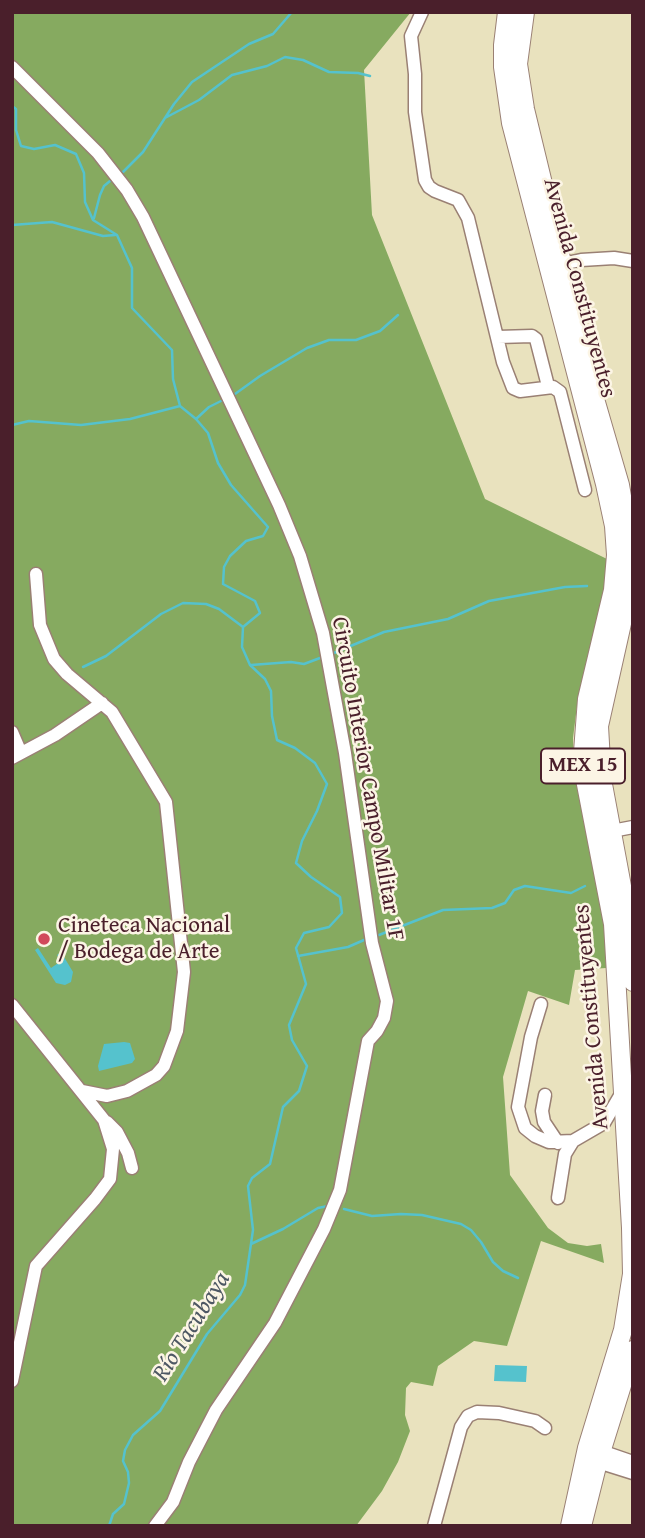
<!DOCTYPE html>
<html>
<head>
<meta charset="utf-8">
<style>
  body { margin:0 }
  #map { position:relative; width:645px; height:1538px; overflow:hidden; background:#e9e2be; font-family:"Gentium Book Plus",serif }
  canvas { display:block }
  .frame { position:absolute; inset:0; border:14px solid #4a1f2b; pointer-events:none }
</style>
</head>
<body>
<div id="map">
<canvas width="645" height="1538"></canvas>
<div class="frame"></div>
</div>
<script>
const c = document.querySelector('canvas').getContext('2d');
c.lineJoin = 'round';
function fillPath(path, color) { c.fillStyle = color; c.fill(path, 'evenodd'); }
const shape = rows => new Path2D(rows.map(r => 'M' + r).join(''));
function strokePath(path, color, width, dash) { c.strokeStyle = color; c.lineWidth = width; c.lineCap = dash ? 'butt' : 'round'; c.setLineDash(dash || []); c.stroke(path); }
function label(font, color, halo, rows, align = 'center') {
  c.font = font + ' "Gentium Book Plus",serif'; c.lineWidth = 5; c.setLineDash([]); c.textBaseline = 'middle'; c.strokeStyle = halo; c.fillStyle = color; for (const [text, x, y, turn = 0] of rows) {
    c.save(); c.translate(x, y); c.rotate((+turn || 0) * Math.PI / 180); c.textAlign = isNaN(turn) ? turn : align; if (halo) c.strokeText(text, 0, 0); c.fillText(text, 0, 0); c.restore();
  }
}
fillPath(shape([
  [12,12,411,12,364,70,372,215,485,499,607,559,603,596,578,698,573,738,574,767,604,920,606,968,575,970,569,1005,528,991,503,1077,510,1175,548,1228,568,1243,587,1246,601,1244,604,1263,541,1241,507,1346,474,1341,438,1366,433,1386,411,1382,406,1388,405,1415,410,1431,398,1462,382,1491,356,1526,12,1526]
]), '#86aa60');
fillPath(shape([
  [38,948,51,968,61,961,57,955,61,952,73,972,71,982,65,985,56,983,35,950],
  [124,1042,130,1043,135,1059,132,1063,99,1071,98,1066,104,1044],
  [495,1365,527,1366,526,1382,494,1381]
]), '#55c2cd');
strokePath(shape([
  [12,106,16,109,16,130,21,146,34,149,55,145,76,154,84,173,85,202,93,220,117,235,132,268,132,308,172,350,173,379,180,406,196,419,208,433,218,463,231,485,268,527,263,536,246,541,230,556,224,567,223,584,255,601,260,613,243,627,242,647,250,665,265,679,271,691,272,716,277,740,295,748,315,763,327,784,317,811,302,841,296,863,311,877,340,897,342,913,329,927,304,933,296,948,306,984,289,1025,292,1040,307,1066,299,1091,283,1107,270,1164,252,1178,248,1186,253,1230,245,1285,240,1295,207,1334,160,1411,133,1435,125,1450,123,1461,128,1472,129,1483,124,1504,113,1514,109,1526],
  [165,118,199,100,232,75,267,66,285,57,303,60,329,72,358,73,370,76],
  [123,172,143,152,174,104,192,82,249,44,273,34,292,12],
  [94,218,100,195,104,186,110,181],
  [12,225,52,222,103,236,115,235],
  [235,394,260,376,307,348,329,340,356,340,380,331,398,315],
  [196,419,209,407,221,401],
  [12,425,29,421,81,425,130,419,180,406],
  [334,653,384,632,448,619,489,601,565,587,587,586],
  [251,665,291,662,304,664,320,658],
  [83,667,106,656,161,614,183,603,206,604,219,609,243,627],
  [379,935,443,910,492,908,505,903,514,890,525,886,571,893,585,886],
  [298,956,348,947,364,940],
  [344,1209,372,1216,401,1214,422,1215,461,1224,471,1230,481,1242,493,1262,503,1271,518,1278],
  [251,1244,283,1229,318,1208,328,1206]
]), '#55c2cd', 2.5);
const minor = shape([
  [422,12,411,36,415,74,415,112,425,180,429,187,435,191,458,200,468,218,503,362,513,388,520,391,553,387,560,392,585,490],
  [12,67,98,153,127,190,143,217,279,505,300,556,323,633,345,753,372,943,387,1001,384,1018,377,1031,368,1041,340,1190,324,1229,275,1323,216,1410,189,1462,173,1502,155,1526],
  [562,264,581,260,614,258,633,261],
  [498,337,532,336,536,339,548,386],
  [36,574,40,625,54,659,67,674,112,712,166,802,184,972,177,1031,164,1066,156,1075,127,1091,107,1096,82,1091],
  [12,732,21,753],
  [12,758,55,735,102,703],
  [612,831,633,827],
  [541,1004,531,1037,518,1107,525,1128,535,1136,549,1142,573,1141,604,1123,621,1094],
  [12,1005,104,1120,113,1149,110,1179,95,1199,36,1266,12,1381],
  [545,1095,542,1111,544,1122,558,1143],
  [107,1122,117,1132,128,1153,132,1168],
  [558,1198,565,1154,573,1141],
  [601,1451,633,1462],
  [598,1462,633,1473],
  [434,1526,461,1427,468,1416,477,1412,499,1413,535,1421,545,1428]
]);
const highway = shape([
  [507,12,503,45,503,67,511,123,605,484,614,526,616,555,613,590,587,699,583,752,584,774,613,924,631,1228,632,1274,623,1330,587,1448,570,1526],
  [525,12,518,64,525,109,595,399,620,485,632,553,629,592,599,726,602,779,629,924,633,982],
  [582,1526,598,1462,633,1350]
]);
strokePath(minor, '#9a8074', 15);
strokePath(highway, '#9a8074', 20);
strokePath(minor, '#fff', 12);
strokePath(highway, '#fff', 18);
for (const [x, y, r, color] of [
  [44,939,7,"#d1495b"]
]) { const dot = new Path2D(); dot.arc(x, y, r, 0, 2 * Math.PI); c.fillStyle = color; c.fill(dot); strokePath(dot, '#fcf5e5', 2.5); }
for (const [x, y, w] of [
  [583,766,84]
]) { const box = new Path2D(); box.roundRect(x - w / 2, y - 17.5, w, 35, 5); c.fillStyle = '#fcf5e5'; c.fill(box); strokePath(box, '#4a1f2b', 2); }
label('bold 21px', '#4a1f2b', null, [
  ["MEX 15",583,766]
]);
label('23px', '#4a1f2b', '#fcf5e5', [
  ["Avenida Constituyentes",579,288,75],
  ["Circuito Interior Campo Militar 1F",367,779,80],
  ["Avenida Constituyentes",592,1017,-95]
]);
label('23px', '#4a1f2b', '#fcf5e5', [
  ["Cineteca Nacional",58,926],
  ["/ Bodega de Arte",58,952]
], 'left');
label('italic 24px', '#4e5864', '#fcf5e5', [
  ["Río Tacubaya",192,1327,-58]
]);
</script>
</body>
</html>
